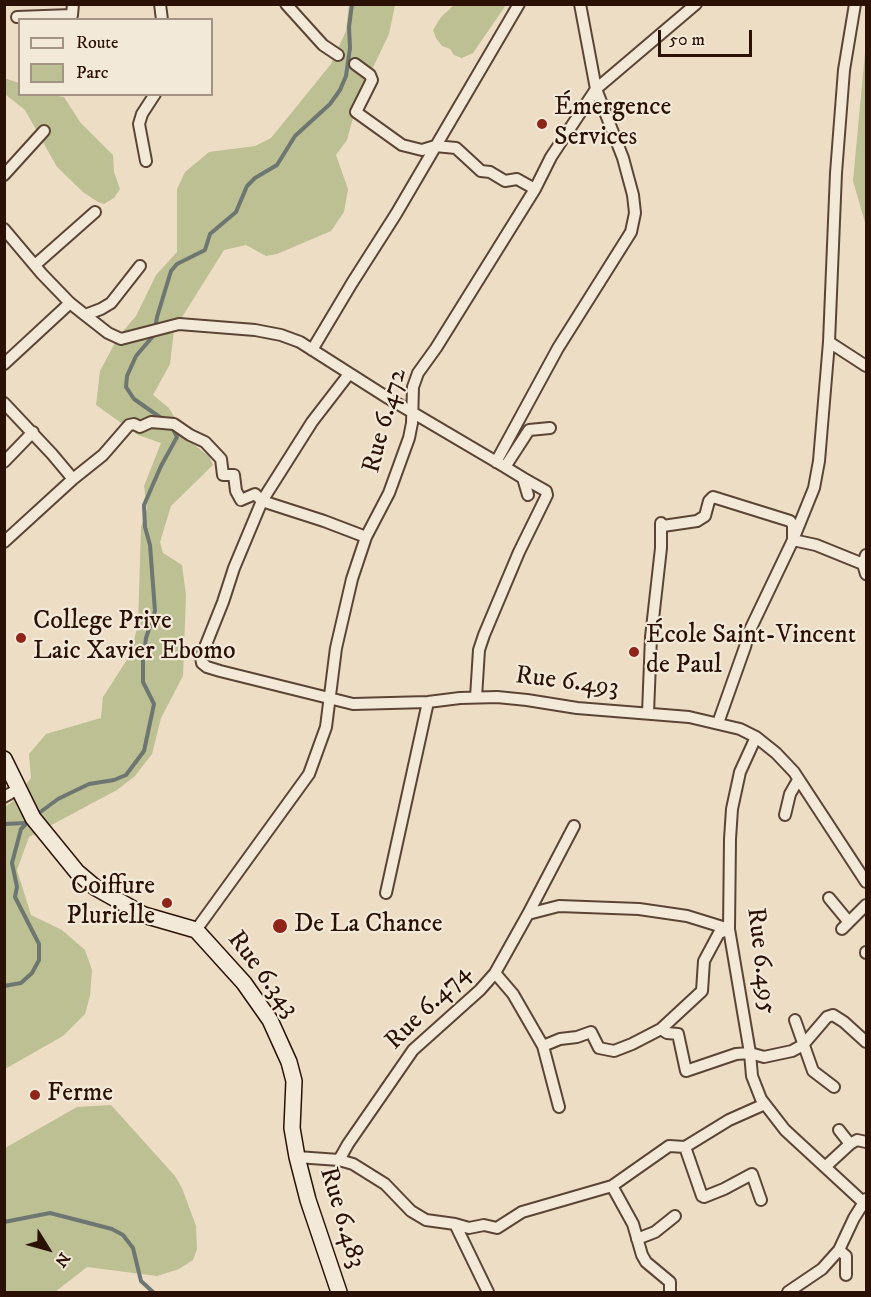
<!DOCTYPE html>
<html>
<head>
<meta charset="utf-8">
<style>
  body { margin:0 }
  #map { position:relative; width:871px; height:1297px; overflow:hidden; background:#edddc5; font-family:"IM FELL DW Pica",serif }
  canvas { display:block }
  .frame { position:absolute; inset:0; border:6px solid #2b1105; pointer-events:none }
  .legend { position:absolute; left:18px; top:18px; width:195px; height:78px; box-sizing:border-box; background:#f3e9d9; border:2px solid #a39384; margin:0; padding:8px 10px; list-style:none; font-size:18px; color:#2b1105 }
  .legend li { display:flex; align-items:center; gap:12px; height:30px }
  .legend b { width:30px; border:2px solid #a39384 }
  .north { position:absolute; left:18px; top:1219px; width:60px; height:60px; -webkit-text-stroke:4px #f3e9d9; paint-order:stroke; rotate:127deg; font-size:16px; font-weight:700; line-height:24px; text-align:center; color:#2b1105 }
  .north::after { content:''; display:block; margin:auto; width:21px; height:27px; background:#2b1105; clip-path:polygon(50% 0,100% 100%,50% 72%,0 100%) }
  .scale { position:absolute; left:658px; top:30px; width:94px; height:27px; box-sizing:border-box; border:3px solid #2b1105; border-top:0; padding-left:8px; font-size:18px; line-height:21px; white-space:nowrap; color:#2b1105; -webkit-text-stroke:4px #f3e9d9; paint-order:stroke }
</style>
</head>
<body>
<div id="map">
<canvas width="871" height="1297"></canvas>
<div class="frame"></div>
<ul class="legend">
<li><b style="height:8px;background:#f3e9d9"></b>Route</li>
<li><b style="height:16px;background:#bcc092"></b>Parc</li>
</ul>
<div class="north">N</div>
<div class="scale">50 m</div>
</div>
<script>
const c = document.querySelector('canvas').getContext('2d');
c.lineJoin = 'round';
function fillPath(path, color) { c.fillStyle = color; c.fill(path, 'evenodd'); }
const shape = rows => new Path2D(rows.map(r => 'M' + r).join(''));
function strokePath(path, color, width, dash) { c.strokeStyle = color; c.lineWidth = width; c.lineCap = dash ? 'butt' : 'round'; c.setLineDash(dash || []); c.stroke(path); }
function label(font, color, halo, rows, align = 'center') {
  c.font = font + ' "IM FELL DW Pica",serif'; c.lineWidth = 4.5; c.setLineDash([]); c.textBaseline = 'middle'; c.strokeStyle = halo; c.fillStyle = color; for (const [text, x, y, turn = 0] of rows) {
    c.save(); c.translate(x, y); c.rotate((+turn || 0) * Math.PI / 180); c.textAlign = isNaN(turn) ? turn : align; if (halo) c.strokeText(text, 0, 0); c.fillText(text, 0, 0); c.restore();
  }
}
fillPath(shape([
  [349,5,395,5,389,34,358,99,347,140,336,155,348,189,344,212,331,231,277,254,266,256,246,245,224,250,174,330,170,364,153,395,169,408,189,441,209,456,213,465,171,506,160,542,163,553,182,565,186,595,183,676,161,718,152,754,135,776,117,790,29,837,17,870,31,915,62,930,85,950,92,970,90,996,85,1014,63,1036,5,1069,5,807,12,802,31,778,29,754,46,734,101,718,103,697,130,655,138,625,141,527,147,509,144,486,161,443,138,435,96,405,100,371,118,337,136,316,156,275,177,252,177,189,185,172,209,152,255,146,271,138,331,64,346,31],
  [454,5,506,5,473,53,462,58,454,55,450,49,442,46,436,38,433,30,441,17],
  [866,42,866,226,853,181],
  [4,78,19,83,20,94,51,95,64,97,80,122,113,155,114,172,120,189,114,198,104,204,98,202,83,192,57,167,25,110,5,94],
  [111,1105,175,1176,182,1188,196,1226,197,1249,193,1260,179,1269,157,1276,87,1267,55,1292,5,1292,5,1148,77,1107]
]), '#bcc092');
strokePath(shape([
  [164,420,134,399,126,387,127,376,136,356,154,335,157,317,171,271,177,264,205,250,210,234,236,212,247,186,255,178,277,165,295,136,330,104,340,90,346,76,350,48,349,27,352,4],
  [35,816,58,799,89,784,114,780,126,775,144,751,154,704,143,682,143,660,146,638,155,611,150,545,145,527,144,505,161,466,177,437,173,429],
  [4,824,26,823],
  [4,986,21,983,32,973,39,960,39,944,15,897,17,887,12,863,21,829,29,821],
  [4,1222,50,1213,112,1229,123,1235,133,1248,141,1281,153,1292]
]), '#6e7672', 4);
const street = shape([
  [160,4,162,20],
  [286,4,323,45,338,55],
  [17,17,72,15,73,4],
  [355,64,370,75,372,80,356,112,402,145,422,150,435,146,456,148,481,171,490,172,505,181,517,179,535,189],
  [146,161,139,124,142,114,155,94],
  [4,175,44,131],
  [4,229,42,274,70,303,85,315,101,309,111,303,140,266],
  [35,265,95,212],
  [85,315,108,333,121,339,179,324,255,330,281,335,300,342,388,398,505,467,529,430,550,428],
  [829,342,866,366],
  [312,350,352,283,396,214,519,4],
  [4,364,70,303],
  [349,374,312,422,262,501,234,568,223,602,201,657,202,663,207,667,220,671,353,704,428,702,460,698,497,697,527,700,577,708,689,717,740,729,756,737,776,753,794,772,866,882],
  [4,403,52,454,73,479,4,542],
  [4,462,33,432],
  [496,462,558,348,631,232,635,213,633,195,623,158,596,89,580,4],
  [505,467,523,478,528,495],
  [73,479,103,455,129,425,134,424,140,427,151,422,174,424,190,435,205,442,221,459,223,475,234,475,236,491,241,500,255,494,262,501,324,521,366,537],
  [866,555,863,564,866,574],
  [476,697,479,650,484,635,519,552,547,495,546,491,523,478],
  [648,713,651,637,661,548,661,523,663,526,697,521,705,516,709,501,713,497,790,521,793,525,793,540,816,545,863,564],
  [718,723,745,647,749,632,793,540,814,488,819,461,829,342,836,173,844,70,855,4],
  [756,737,740,772,732,809,730,839,729,929,750,1053,764,1057,792,1051,803,1045,827,1017,833,1015,844,1022,866,1042],
  [4,797,18,789],
  [785,815,790,794,798,780],
  [386,893,428,702],
  [829,898,848,921],
  [528,914,559,906,639,909,687,916,729,929],
  [842,929,866,905],
  [196,930,309,774,326,727,336,648,352,579,366,537,389,493,409,438,412,423,413,387,418,373,436,348,535,189,551,157,596,89,696,4],
  [866,952,866,953],
  [495,973,528,914,574,826],
  [795,1020,813,1071,834,1087],
  [661,1029,667,1033,678,1034,686,1071,736,1054,750,1053,752,1076,761,1099,785,1130,863,1202],
  [543,1046,559,1107],
  [839,1130,850,1144],
  [685,1147,702,1196,704,1197,724,1189,752,1174,761,1200],
  [297,1157,339,1160,353,1164,385,1184,411,1211,426,1220,455,1224,469,1228,484,1225,497,1228,522,1212,612,1186,669,1146,685,1147,729,1120,765,1104],
  [339,1160,348,1144,413,1050,480,990,495,973,513,994,543,1046,560,1039,577,1037,591,1032,599,1048,614,1051,632,1044,661,1029,702,991,704,961,719,933,729,929],
  [825,1167,850,1144,857,1140,866,1142],
  [612,1186,633,1224,642,1255,646,1262,670,1282,670,1292],
  [455,1224,488,1292],
  [637,1239,655,1232,675,1216],
  [839,1250,846,1256,846,1275],
  [788,1292,822,1269,839,1250,854,1218,866,1199]
]);
const secondary = shape([
  [4,759,33,818,77,872,96,888,144,915,196,930,244,983,270,1020,289,1062,294,1081,292,1128,297,1157,308,1200,339,1292]
]);
strokePath(street, '#5c4435', 14);
strokePath(secondary, '#2b1105', 18);
strokePath(street, '#f3e9d9', 10);
strokePath(secondary, '#f3e9d9', 15);
for (const [x, y, r, color] of [
  [542,124,6,"#8f2418"],
  [21,638,6,"#8f2418"],
  [634,652,6,"#8f2418"],
  [167,903,6,"#8f2418"],
  [280,926,8,"#8f2418"],
  [35,1095,6,"#8f2418"]
]) { const dot = new Path2D(); dot.arc(x, y, r, 0, 2 * Math.PI); c.fillStyle = color; c.fill(dot); strokePath(dot, '#f3e9d9', 2); }
label('26px', '#2b1105', '#f3e9d9', [
  ["Émergence",554,109],
  ["Services",554,139],
  ["College Prive",33,623],
  ["Laic Xavier Ebomo",33,653],
  ["École Saint-Vincent",646,637],
  ["de Paul",646,667],
  ["Coiffure",155,888,"right"],
  ["Plurielle",155,918,"right"],
  ["De La Chance",294,926],
  ["Ferme",47,1095]
], 'left');
label('26px', '#2b1105', '#f3e9d9', [
  ["Rue 6.472",386,421,-75],
  ["Rue 6.493",567,683,7],
  ["Rue 6.495",760,961,83],
  ["Rue 6.343",262,975,53],
  ["Rue 6.474",429,1008,-45],
  ["Rue 6.483",341,1218,73]
]);
</script>
</body>
</html>
